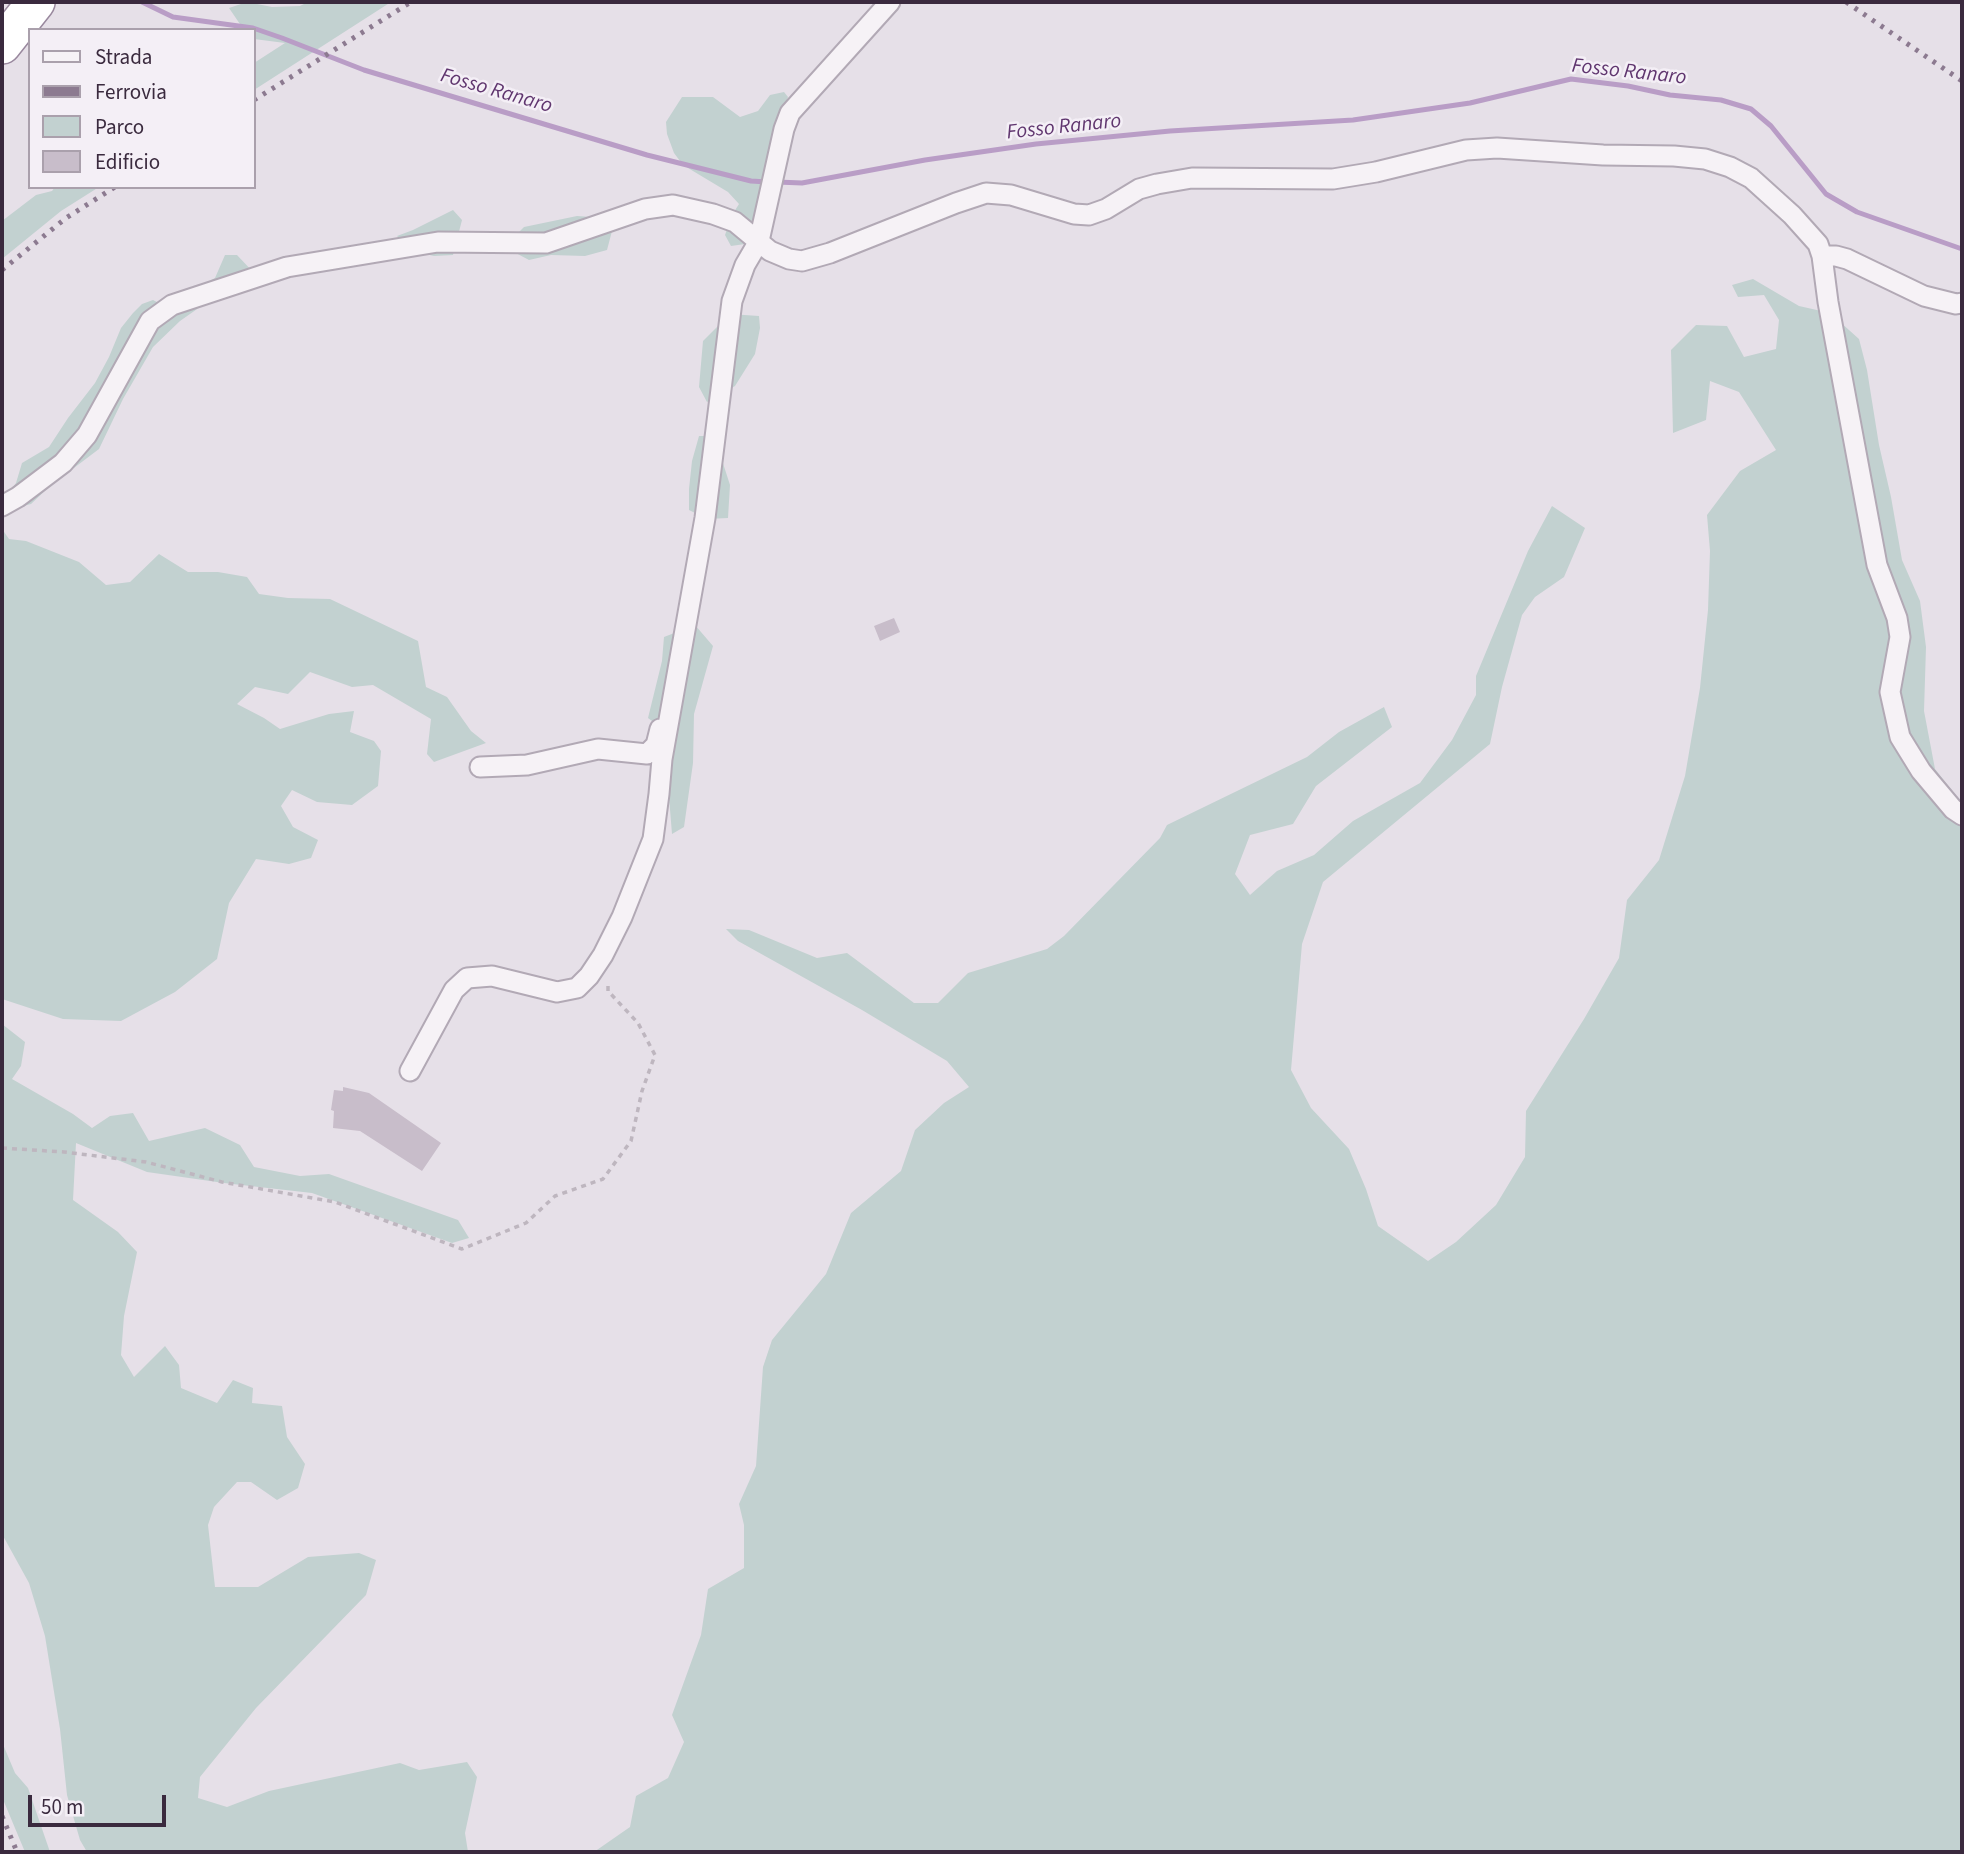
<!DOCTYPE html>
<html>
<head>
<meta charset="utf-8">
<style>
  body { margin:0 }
  #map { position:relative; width:1964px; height:1854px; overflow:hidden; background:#e6e0e8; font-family:"Source Sans 3",sans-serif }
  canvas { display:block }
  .frame { position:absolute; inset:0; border:4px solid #3a2a3e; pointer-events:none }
  .legend { position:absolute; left:28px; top:28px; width:228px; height:161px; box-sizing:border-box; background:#f4eff6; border:2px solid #aaa0ac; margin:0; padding:9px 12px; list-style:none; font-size:21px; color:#3a2a3e }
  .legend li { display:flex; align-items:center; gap:14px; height:35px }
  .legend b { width:35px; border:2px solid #aaa0ac }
  .scale { position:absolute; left:28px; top:1795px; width:138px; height:32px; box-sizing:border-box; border:4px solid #3a2a3e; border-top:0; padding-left:9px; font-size:21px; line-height:24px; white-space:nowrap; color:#3a2a3e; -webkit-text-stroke:5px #f4eff6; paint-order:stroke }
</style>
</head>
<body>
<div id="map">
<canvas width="1964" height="1854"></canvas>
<div class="frame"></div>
<ul class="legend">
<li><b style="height:9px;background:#f6f2f6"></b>Strada</li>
<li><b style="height:9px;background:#8c7a90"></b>Ferrovia</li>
<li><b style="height:19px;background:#c2d1d0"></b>Parco</li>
<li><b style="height:19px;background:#c8bdca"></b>Edificio</li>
</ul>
<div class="scale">50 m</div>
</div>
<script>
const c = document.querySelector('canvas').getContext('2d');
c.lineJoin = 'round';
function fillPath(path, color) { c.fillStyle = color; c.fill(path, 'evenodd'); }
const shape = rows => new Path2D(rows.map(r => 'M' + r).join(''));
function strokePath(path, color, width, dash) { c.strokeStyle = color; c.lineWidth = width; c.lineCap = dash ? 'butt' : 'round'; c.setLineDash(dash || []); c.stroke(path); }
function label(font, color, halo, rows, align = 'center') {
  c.font = font + ' "Source Sans 3",sans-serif'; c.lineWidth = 5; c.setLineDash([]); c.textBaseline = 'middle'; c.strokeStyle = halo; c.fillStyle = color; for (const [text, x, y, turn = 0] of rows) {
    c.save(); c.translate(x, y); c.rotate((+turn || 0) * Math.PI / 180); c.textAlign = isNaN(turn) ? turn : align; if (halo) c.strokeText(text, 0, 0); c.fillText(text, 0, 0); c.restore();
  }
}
fillPath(shape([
  [247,2,272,7,300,6,308,2,391,2,254,90,254,63,285,43,254,39,254,30,244,30,229,8],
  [784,92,788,97,777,127,753,230,745,244,731,246,725,235,732,215,739,204,728,192,683,165,674,153,667,134,666,122,682,97,713,97,740,117,758,111,770,95],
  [55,187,99,187,61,211,2,259,2,221,36,195,52,191],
  [453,210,462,220,453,255,434,256,421,253,410,249,397,236,413,230],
  [577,216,606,218,612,231,607,250,585,256,551,255,529,260,512,251,516,235,524,227],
  [225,255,237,255,254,273,210,300,180,321,153,347,123,399,99,449,50,486,31,504,19,507,8,494,16,483,22,463,49,447,68,418,95,383,109,357,121,328,133,313,142,304,153,300,172,310,200,286,215,278],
  [1753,279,1799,306,1830,313,1859,339,1867,370,1879,445,1891,497,1902,560,1920,601,1926,647,1924,711,1935,769,1962,803,1962,1852,594,1852,630,1827,636,1796,668,1778,684,1742,672,1715,701,1635,708,1589,744,1568,744,1525,739,1504,756,1466,763,1367,772,1340,826,1274,851,1213,901,1171,915,1130,944,1103,969,1087,947,1061,862,1010,738,941,726,929,749,930,817,958,847,953,914,1003,938,1003,968,973,1047,949,1064,936,1160,838,1167,825,1307,757,1339,732,1384,707,1392,727,1316,786,1293,824,1250,835,1235,874,1250,895,1277,871,1314,855,1353,821,1420,783,1452,740,1476,695,1476,676,1528,551,1552,506,1585,528,1564,577,1535,597,1522,615,1502,687,1490,744,1323,882,1302,944,1291,1070,1311,1108,1349,1149,1366,1189,1378,1226,1428,1261,1456,1242,1496,1205,1525,1157,1526,1111,1584,1019,1619,958,1627,900,1659,860,1685,776,1700,688,1708,610,1710,551,1707,515,1740,471,1776,450,1739,392,1710,381,1706,420,1673,433,1671,350,1696,325,1727,326,1744,357,1776,349,1779,320,1764,295,1738,297,1732,285],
  [730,314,759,316,760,328,755,354,735,386,707,402,699,387,703,341],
  [699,436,717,436,720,454,730,485,728,518,707,519,689,510,689,489,692,461],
  [2,529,9,539,26,541,79,562,106,585,130,582,159,554,188,572,218,572,247,577,259,594,288,598,330,599,418,641,426,687,447,697,471,731,486,743,434,762,427,754,431,719,373,685,352,687,310,672,288,694,255,687,237,704,264,718,280,729,329,714,354,711,350,732,374,741,381,751,378,786,352,805,317,802,292,790,281,806,293,827,318,840,311,858,289,864,256,859,229,903,217,959,175,992,121,1021,63,1019,2,999],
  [695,625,713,646,694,714,693,763,684,827,672,834,669,797,672,759,664,730,648,718,662,661,664,637],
  [2,1024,25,1042,21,1066,12,1079,73,1114,92,1128,110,1116,133,1113,149,1141,205,1128,240,1145,254,1167,300,1176,329,1174,458,1220,469,1238,452,1243,312,1193,224,1183,147,1172,76,1143,73,1200,118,1232,137,1252,124,1316,121,1355,134,1377,165,1346,179,1365,181,1388,217,1403,233,1380,253,1388,252,1403,282,1406,287,1437,305,1464,298,1488,277,1500,251,1482,237,1482,214,1507,208,1525,215,1587,258,1587,308,1557,359,1553,376,1560,366,1595,256,1708,200,1777,198,1798,227,1807,269,1791,400,1763,419,1770,467,1762,477,1777,465,1833,468,1852,87,1852,80,1840,67,1795,60,1729,45,1636,29,1583,2,1534],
  [2,1742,15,1773,28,1788,50,1852,25,1852,2,1797]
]), '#c2d1d0');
strokePath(shape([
  [142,2,173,17,253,28,282,38,364,70,647,155,751,181,767,182],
  [777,182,802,183,925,160,1036,144,1170,131,1353,120,1470,103,1571,79,1628,86,1670,95,1721,100,1751,109,1771,126,1826,194,1857,212,1962,249]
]), '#b99dc6', 5);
fillPath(shape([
  [894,618,900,632,880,641,874,626],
  [343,1087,369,1093,441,1143,422,1171,360,1131,333,1128,334,1111,331,1110,334,1090,343,1091]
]), '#c8bdca');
const street = shape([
  [1822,256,1836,256,1847,259,1924,296,1956,304,1962,303],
  [2,506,18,497,63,463,87,435,150,321,172,305,287,267,438,242,546,243,645,209,673,205,713,214,735,222,770,251,789,259,802,261,830,253,956,203,986,193,1011,195,1074,214,1089,215,1106,209,1139,189,1157,184,1192,178,1333,179,1376,172,1466,150,1497,148,1603,155,1674,156,1705,159,1730,167,1751,178,1792,215,1818,244,1822,256,1828,302,1877,565,1897,618,1900,637,1890,692,1900,737,1921,771,1953,809,1962,815],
  [480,767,527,765,598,749,647,754,656,745,660,729],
  [410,1071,454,990,467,978,492,976,557,992,577,988,589,976,603,955,622,917,653,839,659,794,662,759,705,518,732,301,745,265,759,241,784,129,790,113,890,2]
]);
const highway = shape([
  [2,45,36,2]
]);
strokePath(street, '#b2a9b5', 23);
strokePath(highway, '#99889e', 40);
strokePath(shape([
  [2,1148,64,1152,146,1162,222,1182,335,1202,462,1249,526,1223,555,1196,603,1179,631,1141,642,1091,655,1055,638,1023,608,991,608,982]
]), '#beb6bf', 3.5, [5, 5]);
strokePath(street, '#f6f2f6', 19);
strokePath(highway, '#fff', 37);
strokePath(shape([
  [1846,2,1962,81],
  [254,100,411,2],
  [2,270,66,218,115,187],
  [2,1816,17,1852]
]), '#8c7a90', 5, [3.5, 7]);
label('italic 21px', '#60366f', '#f4eff6', [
  ["Fosso Ranaro",1629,73,6],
  ["Fosso Ranaro",496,92,16],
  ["Fosso Ranaro",1064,128,-6]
]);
</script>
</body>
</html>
